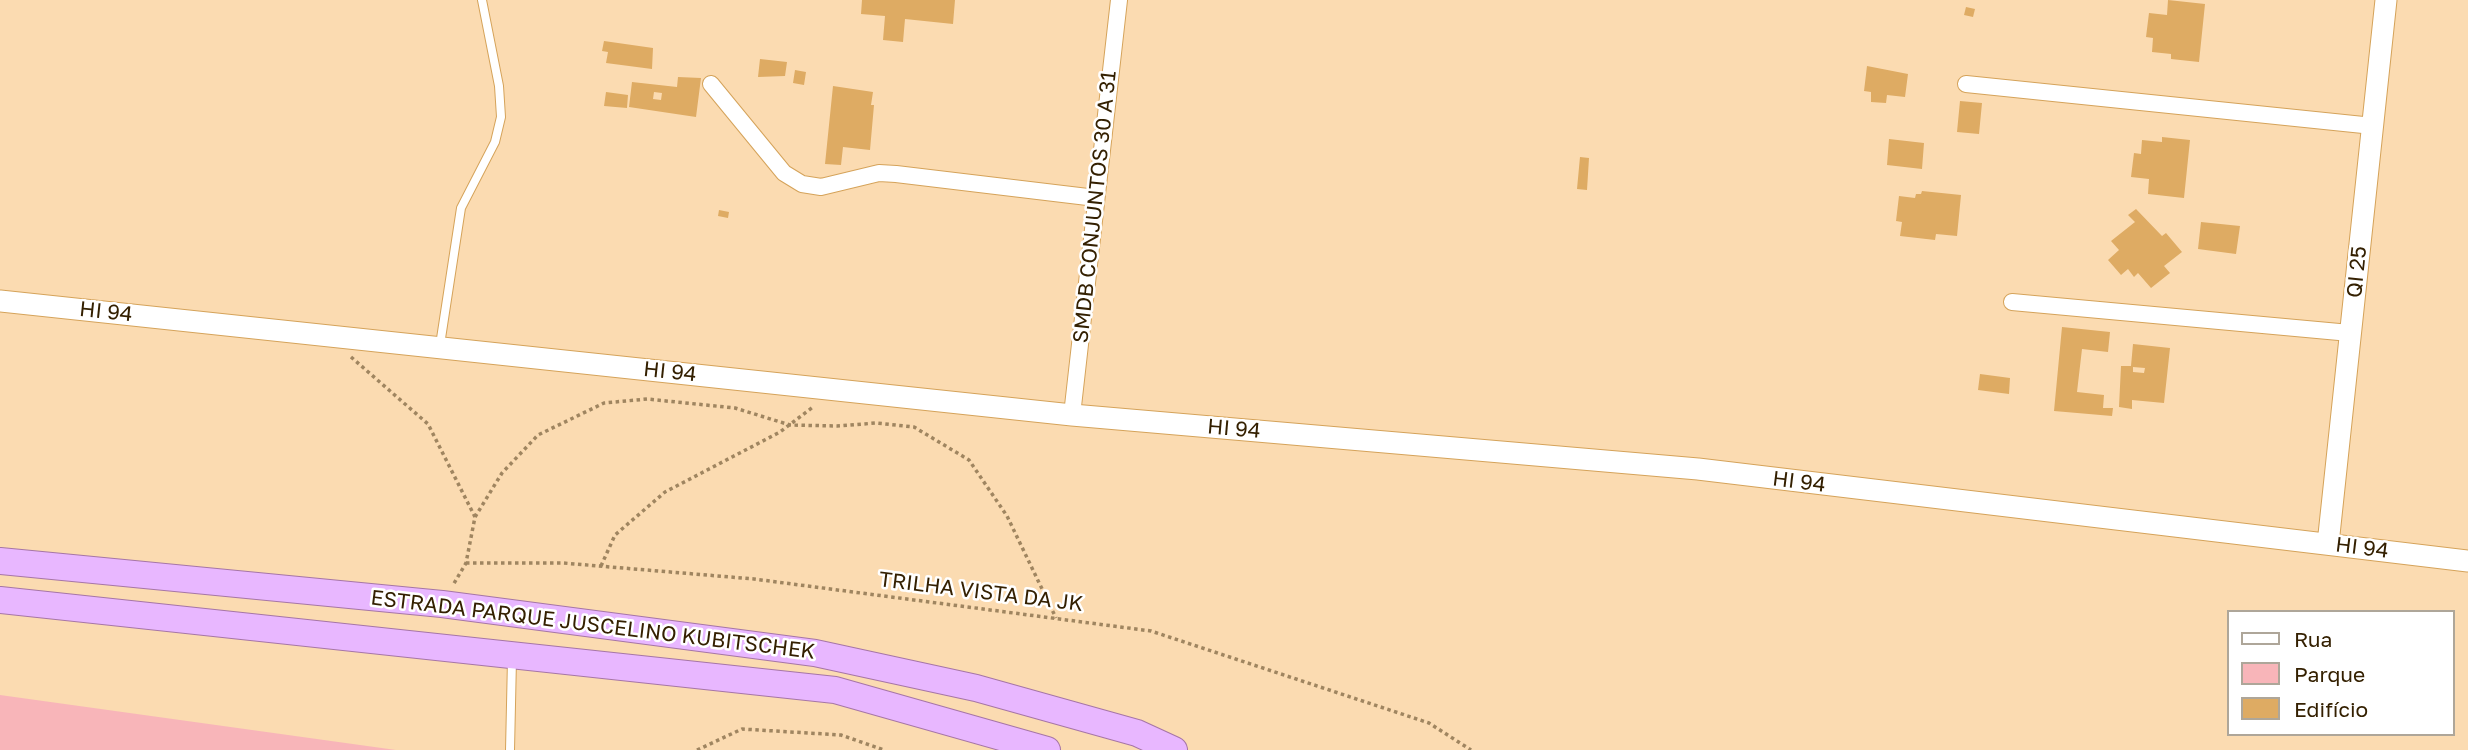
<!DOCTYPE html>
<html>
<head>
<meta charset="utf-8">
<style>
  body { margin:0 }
  #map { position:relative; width:2468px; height:750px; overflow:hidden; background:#fbdbb1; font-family:"Golos Text",sans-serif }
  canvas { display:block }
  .legend { position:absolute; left:2227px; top:610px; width:228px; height:126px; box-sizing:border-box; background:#fff; border:2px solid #aea699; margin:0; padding:9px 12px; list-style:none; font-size:21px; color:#342001 }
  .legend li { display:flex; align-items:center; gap:14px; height:35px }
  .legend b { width:35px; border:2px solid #aea699 }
</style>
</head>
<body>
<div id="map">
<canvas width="2468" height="750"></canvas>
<ul class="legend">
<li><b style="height:9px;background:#fff"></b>Rua</li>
<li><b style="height:19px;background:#f8b5b9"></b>Parque</li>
<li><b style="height:19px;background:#deab63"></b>Edifício</li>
</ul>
</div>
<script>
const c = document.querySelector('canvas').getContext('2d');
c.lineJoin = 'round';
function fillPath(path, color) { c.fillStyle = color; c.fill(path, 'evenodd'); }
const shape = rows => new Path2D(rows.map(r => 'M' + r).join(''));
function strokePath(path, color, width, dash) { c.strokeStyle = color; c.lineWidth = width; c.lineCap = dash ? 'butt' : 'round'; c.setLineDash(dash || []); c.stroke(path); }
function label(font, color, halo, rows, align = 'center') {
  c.font = font + ' "Golos Text",sans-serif'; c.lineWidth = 5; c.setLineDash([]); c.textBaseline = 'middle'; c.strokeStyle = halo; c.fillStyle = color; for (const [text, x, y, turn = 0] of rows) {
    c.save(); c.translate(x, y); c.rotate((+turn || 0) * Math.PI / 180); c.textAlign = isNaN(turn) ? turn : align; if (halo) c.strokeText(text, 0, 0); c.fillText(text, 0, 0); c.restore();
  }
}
fillPath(shape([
  [0,695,396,750,0,750]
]), '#f8b5b9');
fillPath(shape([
  [862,0,955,0,953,24,905,19,903,42,883,40,885,16,861,14],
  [2168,0,2205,4,2199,62,2171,59,2171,54,2152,52,2153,38,2146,37,2149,13,2167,15],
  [1966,7,1975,9,1973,17,1964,15],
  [604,41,653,48,652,69,606,63,608,52,602,51],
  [760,59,787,62,785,76,758,77],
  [1867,66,1908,74,1905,97,1887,95,1886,103,1871,102,1871,92,1864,91],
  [795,70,806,72,804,85,793,83],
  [678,77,701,78,696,117,629,107,632,82,677,87],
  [654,92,662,93,661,100,653,99],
  [833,86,873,92,871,105,874,105,870,150,843,147,841,165,825,164],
  [606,92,628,95,627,108,604,106],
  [1960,101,1982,103,1979,134,1957,132],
  [2162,137,2190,140,2184,198,2148,194,2149,179,2131,177,2134,153,2141,154,2142,140,2162,142],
  [1889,139,1924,143,1922,169,1887,165],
  [1580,157,1589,158,1587,190,1577,189],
  [1922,191,1961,195,1957,236,1936,234,1935,240,1900,236,1902,222,1896,221,1899,196,1915,198,1916,194,1921,194],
  [2136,209,2162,236,2166,233,2182,252,2164,266,2170,273,2151,288,2138,273,2134,277,2128,269,2121,275,2108,260,2119,250,2111,241,2135,222,2128,215],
  [719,210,729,212,728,218,718,216],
  [2201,222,2240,226,2236,254,2198,249],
  [2062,327,2110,332,2108,352,2082,349,2077,392,2104,395,2103,408,2113,408,2112,416,2054,411],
  [2133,344,2170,348,2164,403,2132,400,2132,409,2119,407,2121,366,2131,366],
  [2133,367,2145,368,2144,373,2133,372],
  [1980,374,2010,378,2009,394,1978,390]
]), '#deab63');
const service = shape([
  [440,345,461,208,495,142,501,117,499,86,482,0],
  [510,750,512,659]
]);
const minor = shape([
  [711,84,784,173,802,184,821,187,879,173,896,174,1096,198],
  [1966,84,2373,126],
  [2012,302,2350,333],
  [1072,415,1119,0]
]);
const tertiary = shape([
  [0,301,1072,415,1698,469,2468,561],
  [2328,544,2386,0]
]);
const trunk = shape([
  [0,561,442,604,815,653,976,688,1137,733,1174,750],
  [0,600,835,690,1047,750]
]);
strokePath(service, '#d5a35a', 10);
strokePath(minor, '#d5a35a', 18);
strokePath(tertiary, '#d5a35a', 23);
strokePath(trunk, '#a676a6', 28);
strokePath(shape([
  [351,357,428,424,475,517,466,563,453,585],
  [475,517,502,473,538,435,604,403,647,399,735,408,790,425,837,426,876,423,914,427,969,460,1007,516,1056,618],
  [466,563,563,563,754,579,1151,631,1429,723,1471,750],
  [601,566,615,535,665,492,780,432,813,407],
  [697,750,742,729,841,735,884,750]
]), '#9f8560', 3.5, [3.5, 3.5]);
strokePath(service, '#fff', 8);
strokePath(minor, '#fff', 16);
strokePath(tertiary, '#fff', 21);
strokePath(trunk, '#e8b7ff', 26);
label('21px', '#342001', '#fff', [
  ["SMDB CONJUNTOS 30 A 31",1095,207,-84],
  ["QI 25",2357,272,-84],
  ["HI 94",106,312,6],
  ["HI 94",670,372,6],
  ["HI 94",1234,429,5],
  ["HI 94",1799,482,7],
  ["HI 94",2362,548,7],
  ["TRILHA VISTA DA JK",981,592,7],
  ["ESTRADA PARQUE JUSCELINO KUBITSCHEK",593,625,7]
]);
</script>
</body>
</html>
